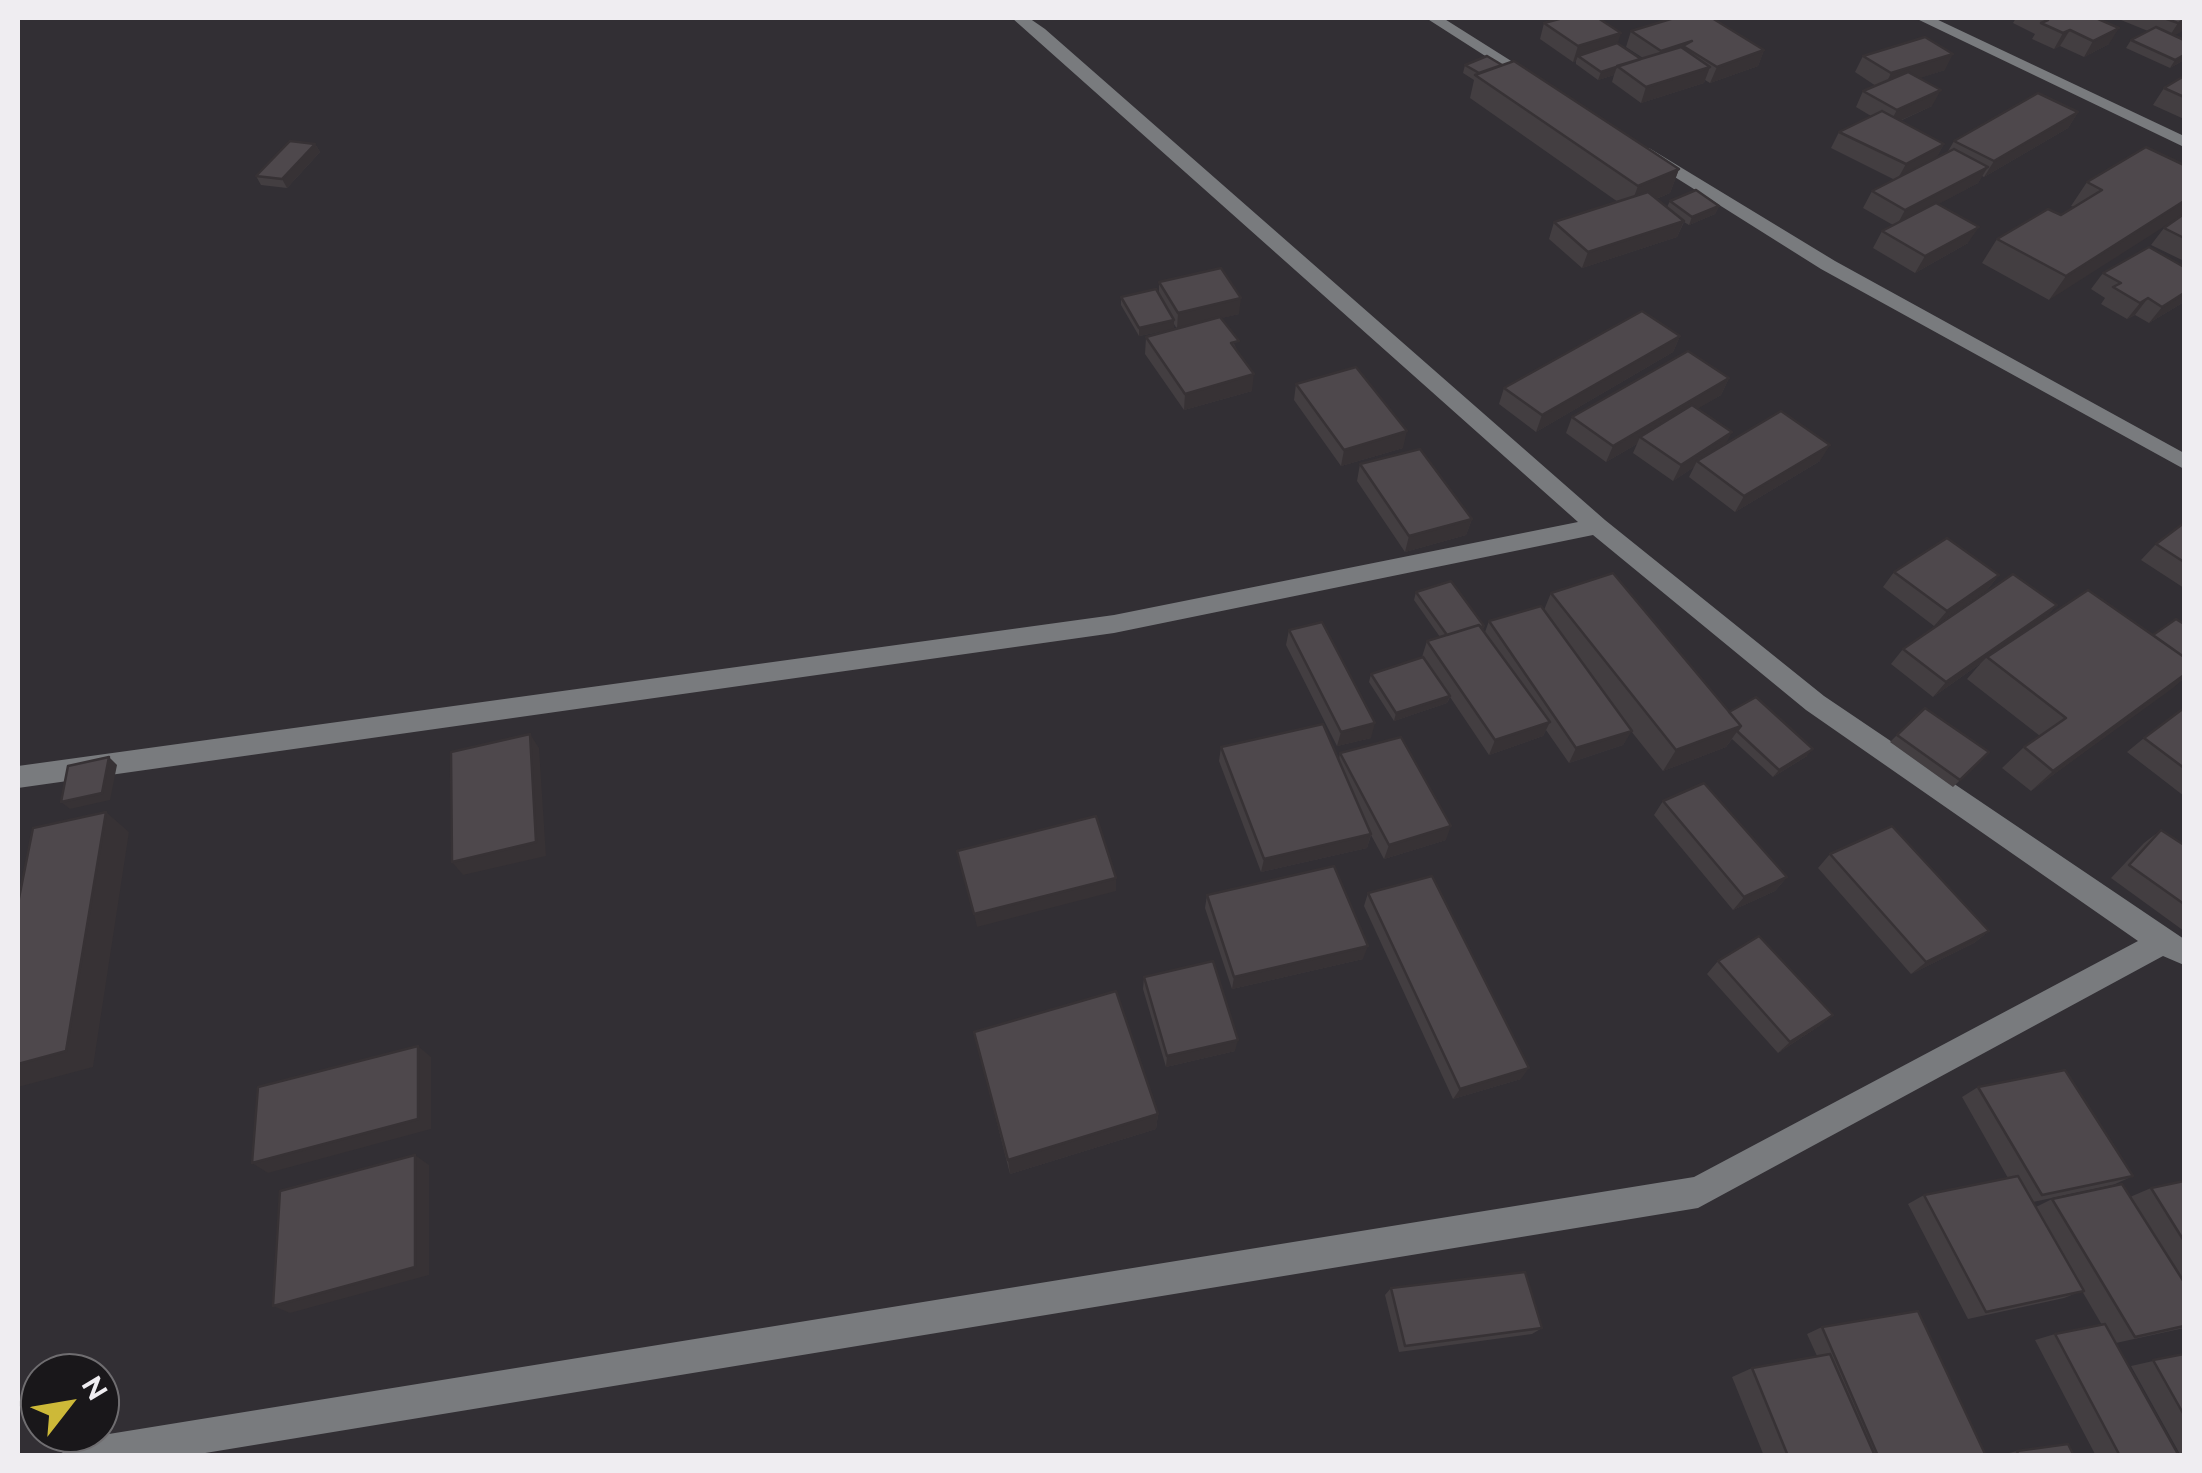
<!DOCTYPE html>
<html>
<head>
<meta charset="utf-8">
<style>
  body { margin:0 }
  #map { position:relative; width:2202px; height:1473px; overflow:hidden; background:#322f34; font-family:Raleway,sans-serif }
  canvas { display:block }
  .frame { position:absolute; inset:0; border:20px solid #efedf1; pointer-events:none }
  .north { position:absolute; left:20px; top:1353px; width:100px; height:100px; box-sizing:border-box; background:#19171a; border:2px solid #6f6d70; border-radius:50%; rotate:59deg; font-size:28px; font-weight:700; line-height:40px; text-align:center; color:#efedf1 }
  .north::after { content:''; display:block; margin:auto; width:35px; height:45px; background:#cdb938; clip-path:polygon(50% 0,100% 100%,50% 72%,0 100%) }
</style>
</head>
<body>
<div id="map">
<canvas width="2202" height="1473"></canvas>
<div class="frame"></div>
<div class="north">N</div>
</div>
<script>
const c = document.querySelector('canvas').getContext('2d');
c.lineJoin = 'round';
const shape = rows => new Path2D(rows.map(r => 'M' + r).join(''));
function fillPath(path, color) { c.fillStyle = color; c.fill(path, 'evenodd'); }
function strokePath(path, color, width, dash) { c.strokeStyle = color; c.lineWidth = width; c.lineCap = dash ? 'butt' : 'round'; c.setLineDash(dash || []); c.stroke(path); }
fillPath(shape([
  [1012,18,1029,18,1045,29,1605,520,1824,696,2184,939,2184,965,2163,956,1698,1208,187,1456,61,1456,66,1444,78,1439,1694,1177,2138,941,1806,710,1593,535,1114,633,18,788,18,766,1114,615,1578,522,1012,18],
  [1426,18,1443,18,1543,81,1529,84,1426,18],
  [1915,18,1934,18,2184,136,2184,147,1915,18],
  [1649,148,1835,261,2184,453,2184,469,1821,269,1643,157,1640,153,1649,148]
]), '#797b7e');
fillPath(shape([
  [1674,18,1716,18,1713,18,1764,50,1758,66,1710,83,1705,80,1704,83,1641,103,1612,82,1614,75,1598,80,1576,64,1576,61,1573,62,1540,39,1544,23,1618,44,1641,59,1643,58,1626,47,1631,31],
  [2016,18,2096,18,2109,44,2084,57,2060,46,2054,49,2032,39,2035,34,2013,23],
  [2116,18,2184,18,2184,30,2174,35,2184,40,2184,60,2170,68,2126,48,2131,40,2148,31],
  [1863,56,1945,70,1919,78,1932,106,1900,121,1944,144,1936,158,1947,153,1954,141,2078,112,2068,128,1984,177,1982,176,1978,183,1938,204,1968,243,1915,273,1873,248,1882,231,1893,225,1863,208,1872,191,1895,180,1831,148,1839,132,1871,116,1856,107,1863,91,1876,86,1855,72],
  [1465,65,1679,169,1670,193,1656,199,1667,207,1670,201,1719,206,1715,214,1689,225,1684,222,1677,237,1582,268,1549,239,1554,222,1618,202,1470,98,1474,80,1463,73],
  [2184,76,2184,119,2153,105,2164,88],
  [315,144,320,152,287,188,261,185,256,176],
  [2184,165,2049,300,1982,263,1997,239,2061,215,2074,207,2071,206,2087,182],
  [2184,214,2184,261,2151,245,2164,228],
  [2103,273,2184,302,2149,323,2135,315,2127,319,2101,304,2105,298,2091,289],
  [1159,282,1239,314,1221,318,1238,352,1252,391,1184,410,1145,354,1146,337,1177,329,1174,324,1174,329,1139,336,1121,305,1121,297,1159,294],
  [1680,336,1673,352,1536,432,1499,404,1504,388],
  [1729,378,1721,395,1698,408,1726,444,1820,461,1735,512,1689,477,1694,467,1673,481,1633,453,1637,444,1606,462,1566,433,1572,417],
  [1296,384,1403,448,1341,466,1294,400],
  [1360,464,1472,519,1466,535,1405,552,1357,481],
  [2184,523,2184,588,2141,560,2156,544],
  [1894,572,1999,575,1986,591,1934,626,1883,587],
  [1416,592,1484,626,1483,629,1485,632,1489,621,1544,610,1551,593,1729,712,1807,756,1773,777,1732,739,1726,747,1663,771,1631,731,1623,745,1569,763,1546,730,1543,736,1489,755,1450,697,1447,703,1394,721,1369,682,1371,674,1422,657,1427,641,1440,637,1414,600],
  [2057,605,2044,619,2153,635,2184,624,2184,682,2182,680,2031,791,2002,768,2024,747,2040,736,1967,679,1981,663,1933,697,1891,664,1903,649],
  [1289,630,1371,738,1337,746,1286,645],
  [2184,708,2184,796,2127,752,2144,738],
  [1897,735,1989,752,1953,787,1890,742],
  [1221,747,1339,760,1340,753,1446,840,1384,859,1371,835,1367,848,1261,872,1219,761],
  [1663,801,1787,877,1775,891,1733,910,1654,815],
  [2161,830,2184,845,2184,931,2111,878,2144,843],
  [1830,854,1989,931,1974,943,1911,974,1818,868],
  [1368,893,1521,1079,1453,1099,1364,906],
  [1207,895,1363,959,1232,989,1205,908],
  [1718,961,1833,1015,1819,1026,1778,1053,1707,974],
  [1144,977,1235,1051,1166,1067,1143,989],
  [974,1032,1158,1114,1156,1129,1010,1174],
  [1978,1087,2133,1176,2113,1185,2033,1202,2036,1207,2052,1199,2130,1197,2151,1188,2184,1181,2184,1328,2116,1343,2179,1456,2096,1456,2035,1340,2055,1334,2102,1325,2082,1291,2064,1298,1968,1319,1908,1204,1924,1195,2008,1178,1962,1097],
  [1391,1288,1542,1328,1532,1334,1399,1352,1385,1295],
  [1822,1327,1986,1456,1764,1456,1732,1377,1752,1368,1817,1356,1807,1334],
  [2184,1354,2184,1456,2181,1456,2131,1366],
  [2017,1451,2074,1456,1997,1456]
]), '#433e41');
fillPath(shape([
  [2184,20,2184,30,2167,40,2178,23],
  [2119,28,2109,44,2084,57,2093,41],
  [2070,30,2060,46,2054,49,2063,33],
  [1621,33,1616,49,1578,56,1576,61,1573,62,1578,46],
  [1764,50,1758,66,1710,83,1717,67],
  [1953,54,1945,70,1883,90,1891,73],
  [2184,55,2184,60,2170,68,2175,60],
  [1617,67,1614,75,1598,80,1601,72],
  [1710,67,1704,83,1641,103,1646,87],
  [1941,90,1932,106,1888,126,1897,110],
  [2078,112,2068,128,1984,177,1994,161],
  [315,144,320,152,287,188,282,179],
  [1944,144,1935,160,1897,180,1906,164],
  [1988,167,1978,183,1896,227,1905,210],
  [1679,169,1670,193,1629,210,1638,186],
  [2184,201,2184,214,2049,300,2066,276],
  [1719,206,1715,214,1689,225,1692,217],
  [1684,221,1677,237,1582,268,1588,252],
  [1979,227,1968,243,1915,273,1925,256],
  [2184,293,2184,302,2149,323,2162,307],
  [1241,298,1239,314,1177,329,1178,313],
  [2148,298,2135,315,2127,319,2140,303],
  [1174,320,1174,329,1139,336,1139,328],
  [1680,336,1673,352,1536,432,1542,415],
  [1254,374,1252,391,1184,410,1185,394],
  [1729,378,1721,395,1645,440,1640,437,1637,444,1606,462,1613,446],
  [1407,431,1403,448,1341,466,1344,450],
  [1732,432,1724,448,1697,461,1694,467,1673,481,1681,465],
  [1830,445,1820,461,1735,512,1744,496],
  [1472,519,1466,535,1405,552,1409,536],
  [1999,575,1986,591,1934,626,1947,611],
  [2057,605,2043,620,1987,657,1981,663,1933,697,1946,682],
  [2184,675,2184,678,2173,688,2031,791,2053,771],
  [1450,696,1447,703,1394,721,1396,713],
  [1550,722,1543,736,1489,755,1495,740],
  [1375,723,1371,738,1337,746,1341,732],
  [1741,726,1726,747,1663,771,1676,750],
  [1632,731,1623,745,1569,763,1576,748],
  [530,734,539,748,546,856,463,875,452,862],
  [1813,749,1807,756,1773,777,1779,770],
  [109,757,117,765,110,800,70,809,61,802],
  [106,812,129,832,93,1067,18,1087,18,1064],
  [1451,826,1446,840,1384,859,1389,845],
  [1371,834,1367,848,1261,872,1264,859],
  [1787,877,1775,891,1733,910,1744,897],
  [1116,878,1116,891,977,927,974,914],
  [1989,931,1974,943,1911,974,1926,962],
  [1368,946,1363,959,1232,989,1234,977],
  [1833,1015,1819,1026,1778,1053,1790,1042],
  [1238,1040,1235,1051,1166,1067,1167,1056],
  [418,1046,431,1057,431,1129,268,1173,252,1163],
  [1529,1068,1521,1079,1453,1099,1460,1089],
  [1158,1114,1156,1129,1010,1174,1008,1160],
  [415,1155,429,1165,429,1275,290,1313,273,1306]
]), '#373235');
const building = shape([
  [1563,18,1598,18,1621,33,1578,46,1544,23,1563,18],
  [1674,18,1712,18,1764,50,1717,67,1683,46,1692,41,1661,51,1631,31,1674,18],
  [2044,18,2096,18,2119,28,2093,41,2070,30,2063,33,2041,23,2048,20,2044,18],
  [2164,18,2184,18,2184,20,2178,23,2164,18],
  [2156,27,2184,40,2184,55,2175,60,2131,40,2156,27],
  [1925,37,1953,54,1891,73,1863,56,1925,37],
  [1617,43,1641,59,1601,72,1578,56,1617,43],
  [1681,47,1710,67,1646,87,1617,66,1681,47],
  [1487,56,1502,65,1479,73,1465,65,1487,56],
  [1514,61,1679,169,1638,186,1475,75,1514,61],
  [1908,72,1941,90,1897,110,1863,91,1908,72],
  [2184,76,2184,97,2164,88,2184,76],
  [2038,93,2078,112,1994,161,1954,141,2038,93],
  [1882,111,1944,144,1906,164,1839,132,1882,111],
  [290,141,315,144,282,179,256,176,290,141],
  [2146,147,2184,165,2184,201,2066,276,1997,239,2048,209,2061,215,2102,190,2087,182,2146,147],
  [1954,149,1988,167,1905,210,1872,191,1954,149],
  [1696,190,1719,206,1692,217,1670,201,1696,190],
  [1648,192,1684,221,1588,252,1554,222,1648,192],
  [1936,203,1979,227,1925,256,1882,231,1936,203],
  [2184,214,2184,238,2164,228,2184,214],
  [2149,247,2184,267,2184,293,2162,307,2148,298,2140,303,2113,287,2121,283,2103,273,2149,247],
  [1221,268,1241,298,1178,313,1159,282,1221,268],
  [1156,289,1174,320,1139,328,1121,297,1156,289],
  [1642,311,1680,336,1542,415,1504,388,1642,311],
  [1220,317,1239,341,1231,343,1254,374,1185,394,1146,337,1220,317],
  [1688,351,1729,378,1613,446,1572,417,1688,351],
  [1356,367,1407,431,1344,450,1296,384,1356,367],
  [1692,405,1732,432,1681,465,1640,437,1692,405],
  [1781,411,1830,445,1744,496,1697,461,1781,411],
  [1420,449,1472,519,1409,536,1360,464,1420,449],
  [2184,523,2184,562,2156,544,2184,523],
  [1947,538,1999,575,1947,611,1894,572,1947,538],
  [1613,573,1741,726,1676,750,1551,593,1613,573],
  [2013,574,2057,605,1946,682,1903,649,2013,574],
  [1451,581,1484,626,1481,627,1479,625,1447,635,1416,592,1451,581],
  [2088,590,2184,657,2184,675,2053,771,2024,747,2066,718,1987,657,2088,590],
  [1541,606,1632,731,1576,748,1489,621,1541,606],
  [2176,619,2184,624,2184,657,2153,635,2176,619],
  [1322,622,1375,723,1341,732,1289,630,1322,622],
  [1479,625,1550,722,1495,740,1427,641,1479,625],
  [1423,657,1450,696,1396,713,1371,674,1423,657],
  [1756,697,1813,749,1779,770,1737,731,1741,726,1729,712,1756,697],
  [1925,708,1989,752,1960,780,1897,735,1925,708],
  [2184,708,2184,768,2144,738,2184,708],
  [1323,724,1371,834,1264,859,1221,747,1323,724],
  [530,734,536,842,452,862,451,752,530,734],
  [1401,737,1451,826,1389,845,1340,753,1401,737],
  [109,757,102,793,61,802,68,766,109,757],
  [1704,783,1787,877,1744,897,1663,801,1704,783],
  [106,812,66,1051,18,1064,18,903,33,828,106,812],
  [1096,816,1116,878,974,914,957,851,1096,816],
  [1892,826,1989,931,1926,962,1830,854,1892,826],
  [2161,830,2184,845,2184,904,2129,865,2161,830],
  [1334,866,1368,946,1234,977,1207,895,1334,866],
  [1432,876,1529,1068,1460,1089,1368,893,1432,876],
  [1759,936,1833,1015,1790,1042,1718,961,1759,936],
  [1213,961,1238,1040,1167,1056,1144,977,1213,961],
  [1116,991,1158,1114,1008,1160,974,1032,1116,991],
  [418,1046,418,1119,252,1163,258,1087,418,1046],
  [2065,1070,2133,1176,2042,1195,1978,1087,2065,1070],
  [415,1155,415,1267,273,1306,280,1191,415,1155],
  [2018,1176,2084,1291,1986,1312,1924,1195,2018,1176],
  [2184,1181,2184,1241,2151,1188,2184,1181],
  [2122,1184,2184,1282,2184,1326,2135,1337,2052,1199,2122,1184],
  [1525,1272,1542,1328,1405,1346,1391,1288,1525,1272],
  [1918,1311,1986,1456,1878,1456,1822,1327,1918,1311],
  [2105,1324,2179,1456,2120,1456,2055,1334,2105,1324],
  [1830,1354,1875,1456,1788,1456,1752,1368,1830,1354],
  [2184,1354,2184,1415,2153,1360,2184,1354],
  [2068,1444,2074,1456,2019,1456,2017,1451,2068,1444]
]);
fillPath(building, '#4e484c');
strokePath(building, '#373235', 2.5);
</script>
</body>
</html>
